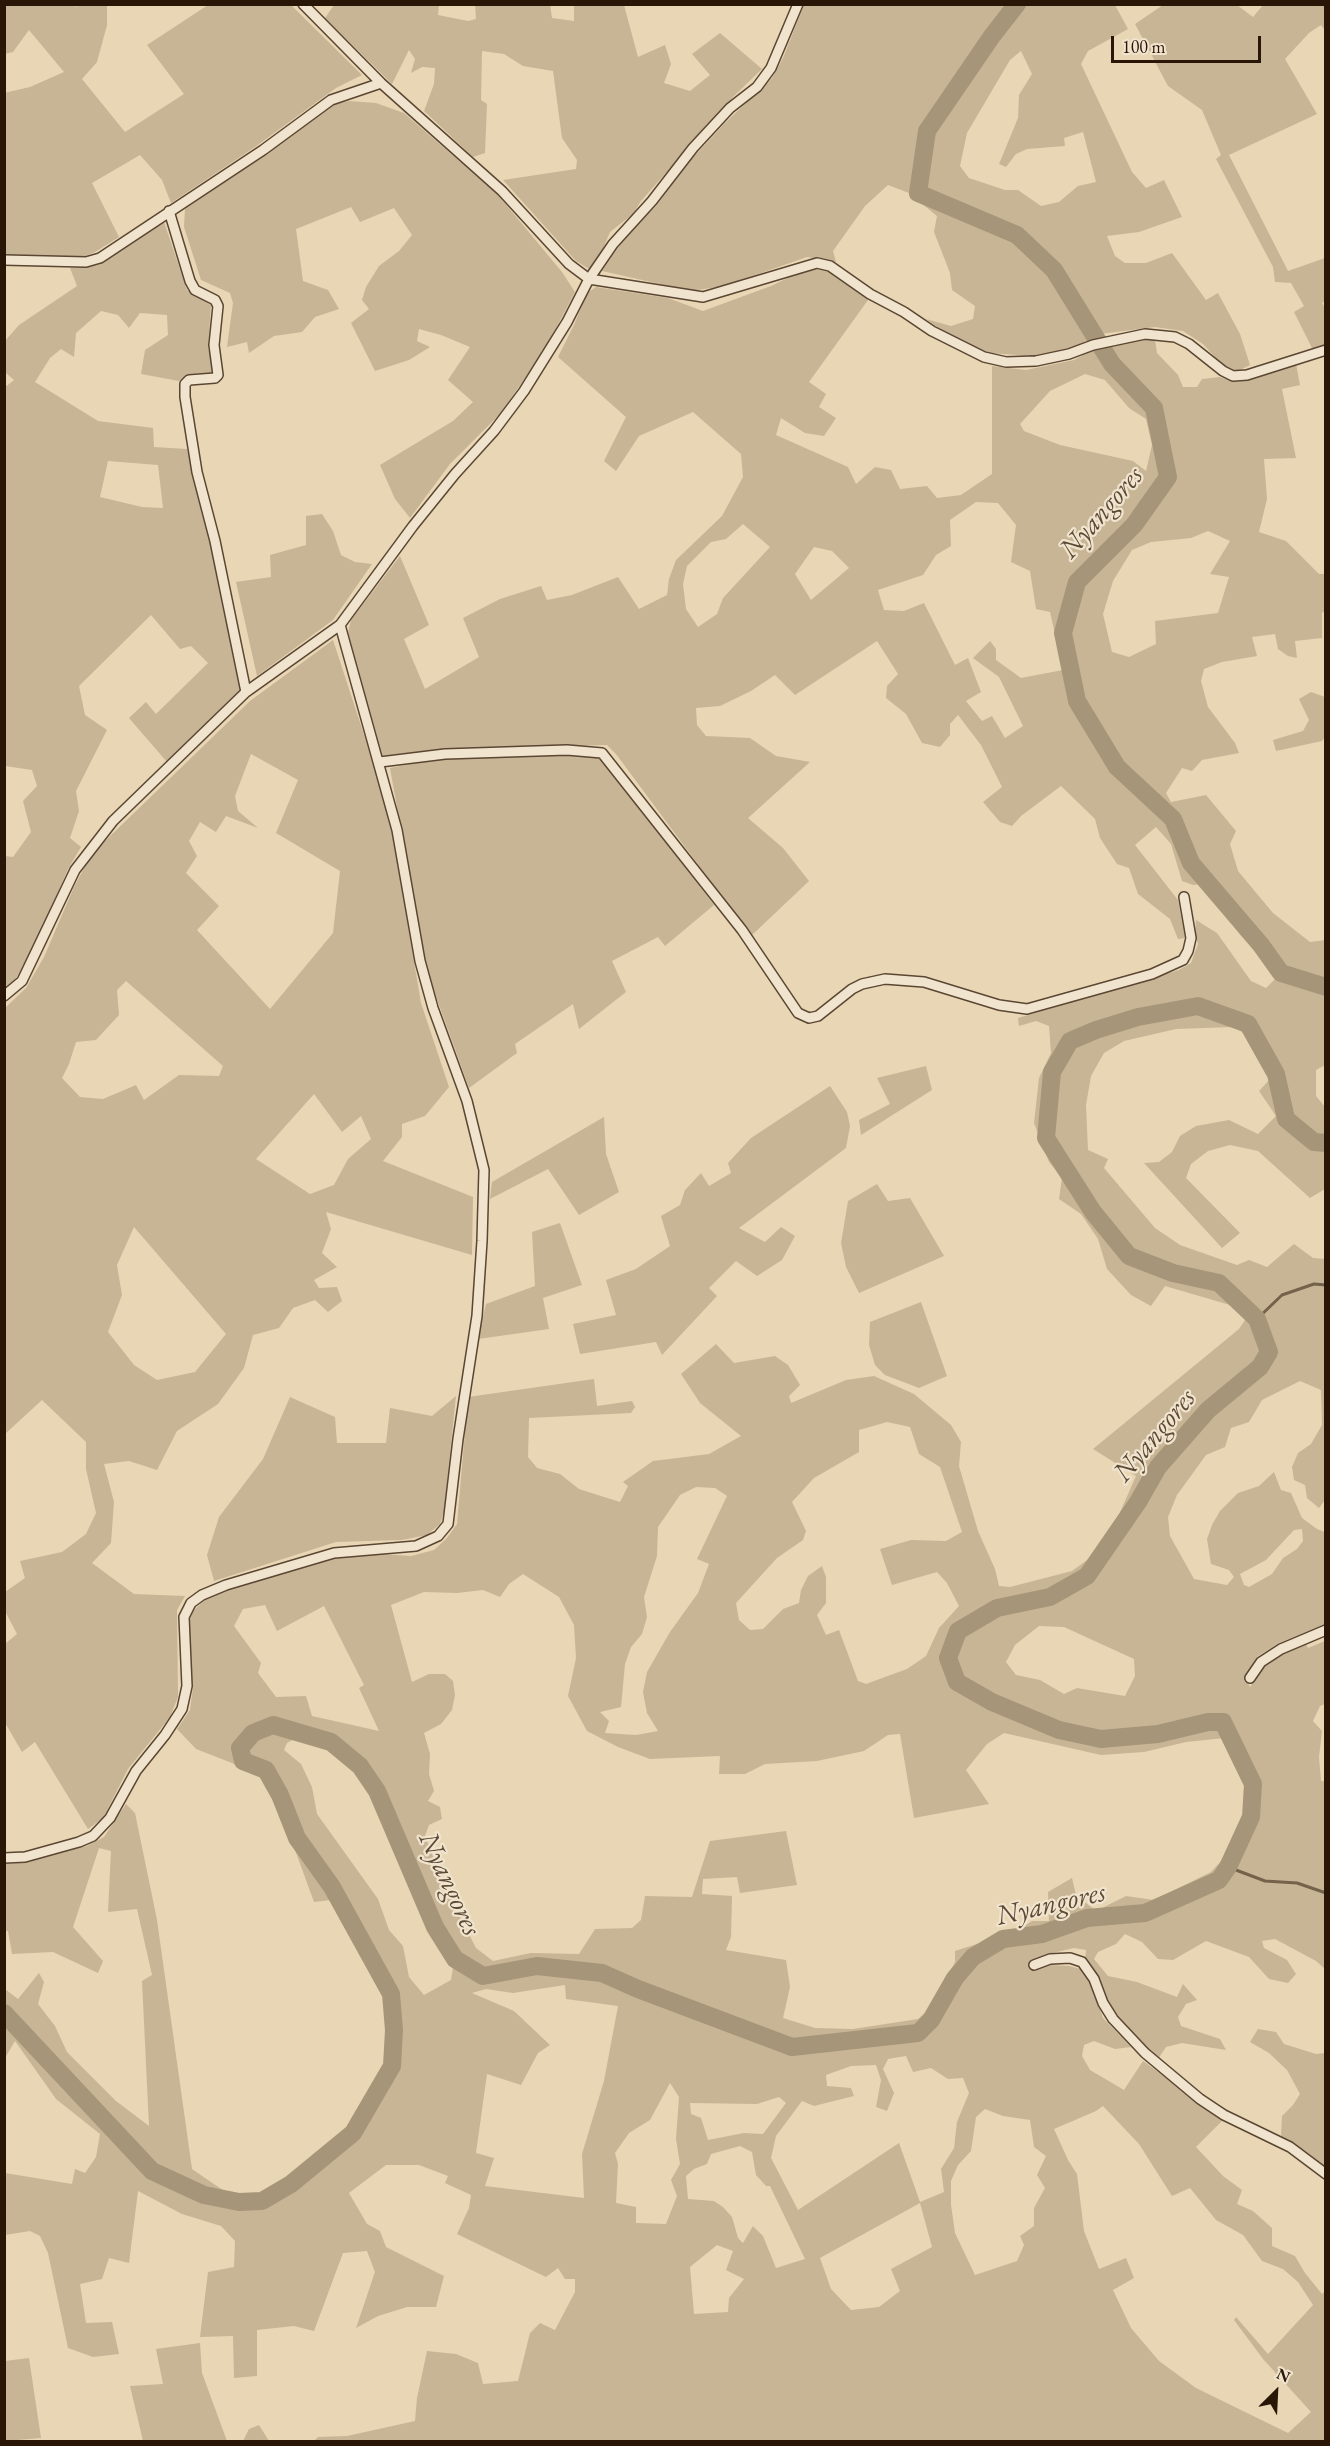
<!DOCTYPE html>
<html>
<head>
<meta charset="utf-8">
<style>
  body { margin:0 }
  #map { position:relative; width:1330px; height:2446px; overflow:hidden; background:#e8d6b4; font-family:"EB Garamond",serif }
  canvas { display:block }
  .frame { position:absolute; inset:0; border:6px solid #2a1606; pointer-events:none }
  .north { position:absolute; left:1246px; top:2362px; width:60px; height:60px; -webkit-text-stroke:4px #f0e4ce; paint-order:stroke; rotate:24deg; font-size:16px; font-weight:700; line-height:24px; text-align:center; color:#2a1606 }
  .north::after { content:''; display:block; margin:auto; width:21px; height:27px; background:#2a1606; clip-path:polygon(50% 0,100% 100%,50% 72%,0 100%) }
  .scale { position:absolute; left:1111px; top:36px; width:150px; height:27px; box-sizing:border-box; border:3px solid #2a1606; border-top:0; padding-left:8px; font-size:18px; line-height:21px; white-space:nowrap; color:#2a1606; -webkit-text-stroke:4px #f0e4ce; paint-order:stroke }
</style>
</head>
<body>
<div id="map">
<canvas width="1330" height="2446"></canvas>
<div class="frame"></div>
<div class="north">N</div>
<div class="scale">100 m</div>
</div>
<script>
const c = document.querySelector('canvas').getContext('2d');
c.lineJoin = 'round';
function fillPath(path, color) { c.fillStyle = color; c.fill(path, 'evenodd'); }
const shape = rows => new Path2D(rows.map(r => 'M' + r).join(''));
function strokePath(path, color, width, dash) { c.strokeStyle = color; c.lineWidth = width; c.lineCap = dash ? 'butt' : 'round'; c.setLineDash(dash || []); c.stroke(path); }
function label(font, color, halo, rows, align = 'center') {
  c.font = font + ' "EB Garamond",serif'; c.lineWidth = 4.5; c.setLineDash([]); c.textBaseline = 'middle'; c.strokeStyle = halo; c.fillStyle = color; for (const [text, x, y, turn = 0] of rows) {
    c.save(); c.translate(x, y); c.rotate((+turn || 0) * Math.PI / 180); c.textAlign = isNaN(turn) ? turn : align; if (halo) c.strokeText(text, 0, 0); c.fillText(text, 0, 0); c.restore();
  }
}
fillPath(shape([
  [74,4,75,7,79,5,107,5,107,25,97,62,82,79,125,132,184,94,147,45,208,5,291,5,362,75,336,88,255,147,171,203,162,180,140,155,92,183,119,237,95,252,80,258,5,257,4,93,30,87,64,72,29,30,13,52,5,54,5,5],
  [550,4,552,18,574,21,574,5,624,5,638,57,665,45,671,64,664,83,690,91,710,75,692,54,720,33,762,69,733,97,641,201,633,214,610,232,603,249,589,269,576,261,503,180,576,169,577,160,562,138,553,71,523,66,504,54,482,51,481,100,487,104,485,153,473,157,424,111,434,84,435,68,422,67,411,73,415,59,409,50,392,84,325,18,334,5,439,5,438,15,468,21,476,19,475,5],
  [804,5,1115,5,1128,29,1088,51,1081,64,1132,172,1146,188,1164,180,1182,217,1139,232,1107,236,1115,256,1125,263,1146,263,1172,253,1206,300,1218,293,1240,334,1250,365,1238,371,1225,368,1203,344,1183,331,1155,327,1100,334,1068,350,1032,356,989,353,948,334,926,319,951,326,973,319,975,306,952,290,950,273,934,232,937,216,909,193,888,185,865,206,833,251,836,262,807,257,724,286,691,291,602,271,627,235,657,205,688,163,725,123,772,78,783,58],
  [1021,51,1032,74,1019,95,1018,118,999,164,1006,167,1016,154,1027,149,1065,146,1064,138,1083,132,1096,182,1078,186,1059,202,1041,206,1018,190,1005,190,969,178,960,166,967,133,1010,60],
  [1163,5,1237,5,1253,17,1263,5,1325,5,1325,30,1321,25,1309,33,1285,59,1317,114,1229,155,1288,271,1325,258,1325,301,1322,303,1325,308,1325,346,1313,350,1294,312,1304,306,1291,283,1275,282,1273,267,1216,159,1221,155,1202,110,1168,86,1135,24],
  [349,101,376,103,404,113,498,195,562,272,575,292,545,349,500,414,450,464,410,518,395,499,380,465,453,421,473,402,448,380,470,347,441,335,419,329,417,341,430,347,409,360,375,371,351,323,369,309,362,300,366,287,379,266,399,251,412,235,394,208,360,222,351,207,296,229,303,281,328,290,339,309,315,317,302,332,274,336,249,353,247,342,227,347,233,303,230,293,201,280,184,227,185,209,321,111,333,104],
  [164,222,187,290,211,305,208,348,215,373,187,374,179,381,141,374,145,350,168,335,167,315,140,313,129,328,118,315,101,311,76,333,74,357,61,349,50,358,35,382,98,421,153,428,154,447,187,449,211,541,243,692,167,762,129,718,146,702,156,714,208,663,191,646,180,649,151,615,79,686,85,715,107,730,76,791,79,811,70,838,81,847,68,869,28,960,14,981,5,990,5,856,13,857,31,832,23,801,37,786,32,770,5,766,4,388,14,380,5,372,5,341,19,325,77,286,70,268,99,265],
  [108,461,158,465,163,508,142,507,100,497],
  [819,269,830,271,868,300,809,382,826,394,819,407,836,418,824,436,805,433,781,418,776,435,848,467,856,484,875,467,891,470,900,489,927,486,937,498,961,495,992,474,992,366,1026,370,1074,360,1091,351,1132,339,1155,340,1157,353,1178,375,1183,387,1197,387,1202,379,1220,377,1232,381,1249,379,1296,364,1300,385,1282,389,1296,458,1264,459,1267,499,1259,532,1286,541,1319,574,1325,574,1325,611,1322,613,1322,638,1295,641,1297,658,1288,656,1278,649,1275,634,1252,637,1257,656,1222,662,1204,669,1201,681,1208,707,1235,743,1239,753,1202,760,1192,771,1182,768,1166,793,1171,802,1206,795,1236,831,1230,844,1238,871,1273,913,1310,942,1325,940,1325,1065,1316,1070,1316,1096,1325,1107,1325,1189,1310,1198,1258,1151,1230,1145,1208,1151,1191,1164,1186,1178,1240,1233,1222,1248,1144,1163,1159,1162,1172,1152,1180,1136,1196,1126,1229,1120,1258,1134,1276,1116,1259,1091,1273,1076,1250,1036,1233,1027,1176,1029,1124,1041,1104,1053,1091,1076,1086,1105,1088,1150,1108,1159,1104,1168,1155,1228,1180,1245,1237,1265,1249,1260,1267,1267,1294,1244,1313,1258,1325,1259,1325,1500,1319,1508,1307,1498,1305,1485,1294,1480,1292,1467,1298,1453,1311,1444,1322,1425,1321,1390,1300,1381,1262,1400,1249,1422,1231,1428,1225,1447,1206,1455,1177,1495,1168,1517,1170,1536,1194,1579,1227,1585,1234,1577,1229,1570,1211,1564,1207,1539,1212,1525,1220,1511,1238,1493,1259,1486,1274,1472,1281,1490,1291,1493,1302,1518,1317,1529,1325,1532,1325,1624,1279,1643,1258,1656,1245,1678,1250,1687,1263,1667,1274,1658,1306,1644,1308,1648,1325,1641,1325,1704,1320,1706,1313,1721,1322,1731,1319,1757,1321,1781,1325,1781,1325,1969,1316,1961,1275,1939,1262,1941,1264,1948,1287,1960,1296,1974,1288,1983,1269,1979,1249,1957,1206,1941,1173,1960,1158,1959,1142,1942,1125,1934,1116,1944,1098,1952,1094,1959,1108,1976,1137,1982,1177,1997,1183,1984,1197,2000,1186,2004,1178,2017,1181,2026,1220,2039,1226,2050,1182,2043,1166,2047,1158,2059,1112,2015,1100,1981,1085,1960,1086,1950,1074,1948,1044,1955,1028,1964,1032,1968,1051,1965,1069,1966,1081,1969,1092,1986,1103,2018,1131,2047,1115,2049,1094,2041,1084,2045,1082,2056,1090,2070,1124,2090,1143,2061,1224,2119,1196,2147,1223,2176,1242,2190,1237,2204,1253,2211,1272,2228,1272,2246,1295,2256,1305,2273,1322,2294,1325,2291,1325,2441,314,2441,318,2437,347,2436,415,2421,417,2398,427,2351,456,2354,478,2363,483,2384,518,2381,530,2333,540,2323,555,2330,575,2292,575,2279,565,2279,558,2268,546,2277,457,2234,469,2208,471,2195,445,2183,448,2176,419,2165,386,2165,349,2193,367,2224,380,2231,386,2247,444,2276,436,2307,407,2307,378,2316,356,2328,375,2272,367,2251,343,2253,314,2331,294,2326,257,2330,257,2376,234,2378,233,2336,200,2337,208,2272,234,2267,235,2241,221,2226,182,2214,138,2191,129,2263,109,2258,102,2279,80,2284,86,2323,112,2322,119,2354,93,2357,68,2348,48,2253,40,2236,30,2231,5,2235,5,2173,72,2184,75,2169,85,2173,96,2157,100,2134,56,2099,15,2041,5,2058,5,1989,18,1999,39,1973,44,1982,38,2004,55,2026,67,2052,116,2101,149,2126,142,1981,152,1975,137,1909,108,1912,111,1851,99,1848,73,1927,103,1961,98,1973,53,1952,12,1954,8,1931,5,1931,4,1864,19,1863,87,1846,104,1837,126,1804,135,1813,157,1920,192,2169,230,2195,256,2195,282,2186,342,2139,367,2106,385,2070,391,2033,384,1997,340,1907,331,1900,314,1902,278,1803,261,1778,232,1763,196,1749,177,1729,190,1710,193,1687,185,1637,187,1626,194,1610,206,1599,235,1587,328,1559,365,1553,411,1556,434,1550,447,1538,457,1524,468,1397,594,1379,597,1406,632,1401,635,1407,631,1413,529,1418,528,1457,537,1468,560,1474,579,1489,620,1502,628,1486,623,1482,653,1461,709,1454,741,1436,700,1403,681,1374,716,1344,734,1363,775,1356,788,1365,800,1385,789,1396,791,1403,846,1380,874,1376,914,1394,951,1425,961,1442,959,1466,978,1531,995,1569,999,1586,1010,1587,1072,1571,1094,1555,1110,1535,1136,1476,1093,1449,1239,1329,1247,1317,1230,1305,1165,1286,1151,1306,1131,1295,1107,1269,1098,1239,1081,1214,1059,1199,1062,1178,1049,1162,1034,1123,1039,1078,1051,1053,1049,1026,1036,1021,1019,1026,1018,1018,1179,970,1191,963,1198,944,1195,933,1196,920,1217,933,1251,981,1266,988,1277,977,1239,933,1202,884,1193,885,1182,881,1171,844,1156,827,1135,845,1178,900,1185,938,1178,939,1170,919,1138,894,1129,868,1117,864,1100,838,1095,819,1061,786,1021,816,1012,826,1000,822,983,802,1002,787,981,745,958,715,950,724,950,735,940,747,922,743,906,714,886,698,887,686,898,674,877,641,795,695,775,675,751,691,720,706,696,708,697,725,706,736,750,738,776,756,810,762,748,818,783,848,809,881,751,936,616,754,607,745,441,749,382,756,348,632,351,620,400,556,429,625,404,639,425,689,479,657,463,618,500,599,541,586,547,600,572,595,618,577,639,609,667,595,669,579,676,560,722,516,743,477,741,454,693,412,639,436,616,471,604,461,626,417,558,357,574,325,587,293,596,287,668,298,703,311,771,286,796,274],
  [1085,374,1105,380,1129,408,1146,419,1152,445,1146,471,1133,461,1060,445,1024,431,1020,424,1050,391],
  [976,502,998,503,1016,525,1011,562,1030,571,1036,609,1050,612,1063,670,1021,678,996,660,996,649,990,641,973,658,999,677,1023,726,1005,738,992,716,982,721,966,701,981,692,968,658,955,665,924,603,904,611,884,610,878,590,923,575,936,555,951,546,950,520],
  [743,524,770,547,723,598,717,614,698,627,686,609,683,584,687,566,711,542,726,539],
  [1208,531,1230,541,1210,574,1229,577,1218,613,1155,621,1156,644,1129,657,1112,652,1103,614,1113,581,1132,550,1151,542,1191,538],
  [814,547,832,551,849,568,811,600,795,574],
  [887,1422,910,1427,919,1454,940,1467,962,1532,946,1541,911,1540,880,1549,892,1585,937,1572,947,1583,959,1606,939,1628,926,1656,907,1669,866,1684,858,1681,839,1630,826,1635,817,1615,826,1603,826,1577,822,1566,808,1576,801,1590,799,1603,783,1609,763,1629,750,1630,739,1620,736,1603,777,1558,803,1540,806,1531,792,1502,814,1478,859,1452,859,1430],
  [696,1487,715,1488,727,1496,697,1559,709,1564,698,1593,670,1632,647,1672,643,1692,647,1713,658,1731,636,1735,605,1733,609,1721,600,1712,621,1707,625,1664,631,1647,642,1634,647,1617,644,1597,657,1556,658,1527,680,1495],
  [1302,1529,1303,1541,1297,1549,1283,1558,1272,1574,1249,1587,1244,1585,1240,1574,1266,1560,1294,1530],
  [523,1574,559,1597,574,1625,576,1658,568,1696,587,1731,618,1747,650,1759,720,1756,719,1774,745,1774,765,1764,817,1761,864,1751,888,1735,900,1734,914,1818,989,1804,966,1770,987,1744,1004,1733,1101,1755,1144,1752,1186,1742,1225,1738,1246,1783,1246,1815,1232,1849,1211,1872,1154,1900,1126,1896,1096,1911,1076,1895,1072,1878,1048,1892,1049,1921,1032,1921,1014,1932,955,1951,955,1962,933,2005,918,2019,853,2029,815,2028,783,2018,790,1987,786,1960,726,1950,731,1937,732,1896,702,1894,703,1879,737,1877,740,1893,797,1885,786,1831,710,1841,692,1897,645,1896,641,1920,632,1928,595,1929,579,1954,531,1953,493,1961,476,1948,447,1891,425,1836,429,1825,442,1819,440,1807,428,1801,434,1791,429,1774,430,1754,424,1733,441,1724,452,1710,455,1695,453,1681,445,1674,429,1674,412,1682,391,1605,424,1592,457,1593,483,1590,500,1597,509,1584],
  [265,1605,277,1631,324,1606,364,1685,359,1688,379,1731,312,1716,306,1696,276,1697,258,1673,261,1663,234,1626,243,1609],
  [1039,1626,1064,1627,1134,1659,1135,1676,1125,1696,1077,1688,1064,1694,1040,1680,1016,1675,1006,1662,1015,1645],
  [296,1738,307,1739,333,1750,360,1775,387,1824,438,1947,453,1967,451,1980,424,1995,409,1977,403,1946,389,1930,378,1899,317,1814,312,1787,301,1764,284,1750,287,1743],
  [565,1985,566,1999,618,2006,604,2081,582,2154,584,2198,485,2186,494,2158,476,2153,487,2074,521,2085,538,2053,550,2045,514,2011,472,1993,486,1989,513,1993],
  [906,2056,913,2072,931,2068,948,2079,963,2078,969,2093,957,2122,954,2148,941,2169,944,2192,920,2202,899,2143,798,2210,771,2158,776,2136,802,2101,814,2106,854,2096,851,2088,827,2086,826,2075,851,2066,876,2065,881,2080,876,2107,887,2111,894,2093,883,2069,888,2059],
  [670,2083,679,2097,676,2139,680,2164,671,2180,677,2196,666,2224,636,2223,636,2207,616,2203,618,2164,615,2153,629,2133,650,2120],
  [779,2097,786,2103,763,2134,744,2133,708,2140,701,2118,691,2114,690,2103,757,2104],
  [1103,2106,1139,2144,1172,2196,1190,2188,1216,2220,1243,2235,1262,2261,1283,2269,1298,2282,1313,2305,1268,2354,1236,2317,1234,2320,1263,2359,1311,2412,1288,2433,1196,2388,1159,2361,1131,2328,1113,2290,1134,2278,1126,2258,1099,2269,1084,2231,1077,2174,1068,2160,1054,2129,1096,2111],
  [985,2109,1003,2116,1030,2120,1034,2147,1046,2156,1037,2175,1045,2188,1034,2208,1034,2226,1020,2236,1024,2245,1017,2261,975,2275,955,2233,951,2205,951,2181,958,2165,971,2151,976,2117],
  [740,2146,752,2152,756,2175,766,2186,770,2186,805,2259,776,2268,763,2236,753,2226,743,2243,738,2238,732,2217,723,2207,714,2201,688,2199,686,2176,694,2169,707,2164,711,2154],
  [920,2203,932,2247,891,2269,900,2291,879,2307,851,2310,831,2289,820,2258],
  [717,2245,733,2251,726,2270,744,2279,729,2298,728,2312,694,2314,690,2267],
  [322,514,333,531,341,555,355,562,372,564,333,620,257,676,236,582,271,577,270,555,306,545,306,516],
  [333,640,388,808,421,1003,449,1087,425,1116,402,1124,402,1137,383,1161,473,1197,472,1255,326,1212,331,1229,322,1253,337,1267,314,1280,319,1288,337,1287,342,1301,328,1312,315,1300,293,1308,279,1328,253,1335,244,1368,218,1404,177,1431,157,1470,129,1461,104,1464,114,1502,111,1543,92,1563,134,1594,185,1596,177,1610,178,1697,170,1717,128,1769,103,1818,88,1829,35,1742,22,1752,4,1721,5,1644,17,1634,5,1611,5,1592,25,1578,20,1561,62,1552,86,1534,96,1513,86,1469,86,1442,42,1400,5,1434,5,1008,26,988,44,957,74,887,90,857,106,840,250,701],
  [251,754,298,780,276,833,340,871,333,933,270,1009,197,930,219,906,186,873,197,856,189,841,200,822,216,832,226,816,258,828,238,811,235,796],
  [126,981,223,1066,219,1076,179,1075,144,1100,136,1085,103,1099,80,1097,62,1078,69,1064,76,1042,96,1040,119,1015,117,990],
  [314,1094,342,1132,361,1116,371,1139,348,1159,334,1185,310,1194,256,1159],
  [134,1227,226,1334,195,1372,157,1380,134,1365,108,1332,122,1295,117,1265],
  [1311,692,1325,697,1325,737,1322,741,1276,751,1273,740,1303,731,1309,720,1299,699],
  [587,754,601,758,714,905,665,946,658,937,612,961,626,992,579,1029,573,1004,515,1044,517,1053,469,1088,426,969,390,768,443,758],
  [926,1066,932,1090,861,1135,859,1120,890,1104,877,1078],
  [830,1086,847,1112,850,1126,846,1148,739,1228,765,1242,781,1227,795,1236,782,1260,757,1276,736,1261,709,1288,717,1296,662,1355,656,1342,580,1354,573,1324,616,1315,606,1280,636,1269,670,1246,661,1216,680,1205,685,1190,701,1173,709,1186,731,1173,728,1163,751,1138],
  [604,1117,606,1154,619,1192,579,1215,548,1169,490,1199,492,1182],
  [877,1184,888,1201,910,1198,944,1256,859,1293,846,1267,841,1243,848,1201],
  [560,1223,582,1285,543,1298,549,1329,478,1339,486,1304,535,1286,532,1232],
  [921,1302,947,1376,919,1388,885,1375,875,1365,869,1345,870,1322],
  [456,1396,444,1511,440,1524,427,1535,402,1540,336,1542,214,1581,207,1555,219,1517,263,1459,290,1397,335,1417,337,1443,386,1443,390,1408,432,1416],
  [1258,2029,1276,2032,1284,2044,1316,2054,1325,2053,1325,2169,1281,2137,1282,2116,1293,2105,1300,2094,1287,2070,1269,2053,1250,2042],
  [200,2343,202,2373,227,2441,143,2441,130,2386,163,2384,156,2349],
  [29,2358,41,2438,5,2441,5,2361],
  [259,2425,269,2441,243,2441,249,2429]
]), '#c8b596');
strokePath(shape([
  [1257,1319,1282,1295,1314,1284,1326,1285],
  [1228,1867,1265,1881,1297,1883,1326,1893]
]), '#75624b', 3);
strokePath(shape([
  [1017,4,992,36,927,131,918,193,1017,235,1054,270,1112,364,1154,408,1168,477,1134,525,1077,582,1063,633,1077,701,1117,767,1173,819,1191,863,1261,945,1281,973,1326,987],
  [4,2013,152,2171,204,2195,239,2202,262,2201,291,2184,353,2133,392,2066,394,2030,391,1994,332,1887,297,1838,280,1795,266,1770,243,1761,240,1748,253,1733,273,1725,331,1742,360,1766,377,1791,435,1927,455,1959,483,1976,537,1966,602,1973,638,1989,792,2047,918,2033,931,2020,955,1978,973,1957,1003,1939,1042,1934,1087,1918,1145,1913,1219,1880,1228,1867,1251,1817,1253,1784,1223,1722,1208,1722,1158,1734,1101,1739,1059,1730,992,1702,957,1682,948,1658,958,1631,997,1608,1050,1597,1087,1576,1138,1502,1158,1467,1208,1410,1260,1367,1269,1352,1257,1319,1219,1283,1173,1273,1129,1256,1093,1212,1046,1138,1052,1072,1070,1041,1096,1030,1138,1017,1198,1006,1248,1024,1276,1074,1286,1119,1314,1142,1326,1143]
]), '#a79579', 18);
const minor = shape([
  [303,4,381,83,502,191,569,264,589,279,703,297,817,263,830,266,870,294,904,312,932,331,984,357,1006,362,1036,361,1069,354,1093,345,1145,334,1175,337,1189,344,1223,371,1233,376,1247,375,1326,350],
  [169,211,190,281,195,290,215,300,218,306,214,345,218,375,215,378,189,380,185,384,185,397,197,472,215,541,246,692],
  [4,260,86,262,100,258,263,150,331,100,381,83],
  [380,762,445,754,567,750,602,753,742,930,798,1013,809,1018,818,1016,852,989,862,984,885,979,924,982,999,1005,1027,1009,1152,974,1183,960,1188,951,1191,938,1184,897],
  [4,996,22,981,75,870,113,821,246,692,340,625],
  [1250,1678,1261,1662,1281,1649,1326,1630],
  [4,1858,25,1857,79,1842,93,1836,110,1818,136,1771,165,1735,182,1709,187,1686,184,1617,191,1603,202,1595,226,1585,334,1553,416,1546,438,1536,448,1524,458,1439,477,1316,482,1241,484,1170,467,1101,433,1008,420,961,397,830,340,625,413,526,455,474,494,431,524,391,567,322,589,279,613,244,652,201,693,148,730,108,757,87,771,68,798,4],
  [1034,1965,1050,1959,1070,1958,1082,1962,1094,1979,1103,2003,1113,2019,1145,2053,1200,2099,1224,2115,1290,2147,1326,2174]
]);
strokePath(minor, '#5a4632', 12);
strokePath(minor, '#f0e4ce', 9);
label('italic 28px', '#5c4934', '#f0e4ce', [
  ["Nyangores",1102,513,-49],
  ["Nyangores",1155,1436,-50],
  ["Nyangores",449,1884,65],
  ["Nyangores",1051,1905,-13]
]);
</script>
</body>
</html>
